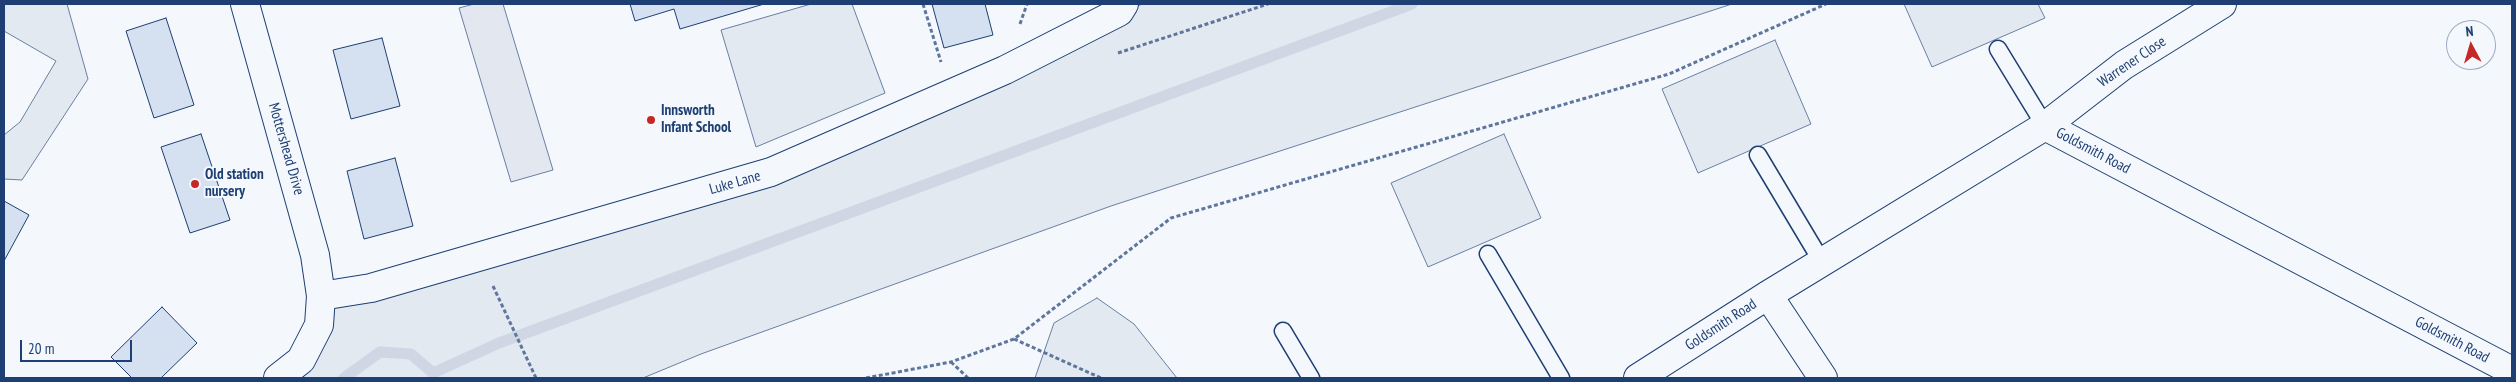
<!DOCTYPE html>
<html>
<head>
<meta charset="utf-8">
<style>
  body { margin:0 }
  #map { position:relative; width:2516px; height:382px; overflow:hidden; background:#f4f7fb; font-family:"PT Sans Narrow",sans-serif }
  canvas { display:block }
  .frame { position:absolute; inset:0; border:5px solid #1d3f73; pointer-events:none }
  .north { position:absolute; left:2446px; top:20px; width:50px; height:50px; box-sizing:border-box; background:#f4f7fb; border:1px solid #9eadc5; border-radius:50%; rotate:354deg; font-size:14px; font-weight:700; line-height:20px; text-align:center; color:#1d3f73 }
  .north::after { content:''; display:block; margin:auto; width:18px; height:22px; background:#c62828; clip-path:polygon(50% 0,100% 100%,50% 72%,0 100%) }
  .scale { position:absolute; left:20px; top:340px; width:112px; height:22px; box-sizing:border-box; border:2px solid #1d3f73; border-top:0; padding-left:6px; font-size:15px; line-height:18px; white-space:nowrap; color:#1d3f73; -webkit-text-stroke:4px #f4f7fb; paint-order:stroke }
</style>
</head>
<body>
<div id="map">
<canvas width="2516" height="382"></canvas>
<div class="frame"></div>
<div class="north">N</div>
<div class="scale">20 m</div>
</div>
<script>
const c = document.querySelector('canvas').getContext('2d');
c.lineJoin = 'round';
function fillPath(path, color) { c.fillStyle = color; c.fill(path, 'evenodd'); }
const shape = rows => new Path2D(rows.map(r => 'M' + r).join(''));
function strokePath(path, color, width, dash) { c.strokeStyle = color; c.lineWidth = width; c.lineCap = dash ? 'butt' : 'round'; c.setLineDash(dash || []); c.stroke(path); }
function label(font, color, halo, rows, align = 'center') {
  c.font = font + ' "PT Sans Narrow",sans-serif'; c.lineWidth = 4; c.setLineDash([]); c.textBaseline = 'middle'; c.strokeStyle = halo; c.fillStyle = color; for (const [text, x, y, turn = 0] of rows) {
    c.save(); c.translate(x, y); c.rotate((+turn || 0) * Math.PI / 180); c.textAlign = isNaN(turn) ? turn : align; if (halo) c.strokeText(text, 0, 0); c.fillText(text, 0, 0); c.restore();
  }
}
const green = shape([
  [4,4,67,4,88,79,22,180,4,179,4,135,20,122,56,61,4,31,4,4],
  [811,4,852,4,885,93,756,147,721,30,811,4],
  [1143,4,1732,4,1111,206,701,354,643,378,278,378,321,296,771,172,1119,12,1143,4],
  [1904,4,2038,4,2045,18,1932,67,1904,4],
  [1775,40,1811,124,1698,173,1662,89,1775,40],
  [1504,134,1541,218,1428,267,1391,183,1504,134],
  [1097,298,1134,324,1177,378,1035,378,1054,323,1097,298]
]);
fillPath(green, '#e3e9f0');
strokePath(green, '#687fa3', 1);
const parking = shape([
  [474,4,503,4,553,170,511,182,459,8,474,4]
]);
fillPath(parking, '#e3e8f0');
strokePath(parking, '#687fa3', 1);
strokePath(shape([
  [344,378,380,352,411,354,433,373,499,343,1412,4]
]), '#cfd7e4', 11);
const building = shape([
  [630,4,764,4,680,29,674,9,635,21,630,4],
  [932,4,985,4,993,35,944,48,932,4],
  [166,18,194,105,154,118,126,31,166,18],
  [382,38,400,106,351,119,333,50,382,38],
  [201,134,230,220,190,233,161,147,201,134],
  [395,158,413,226,364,239,347,171,395,158],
  [4,201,29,215,4,261,4,201],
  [162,307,197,343,161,378,132,378,111,357,162,307]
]);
fillPath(building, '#d5e0f0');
strokePath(building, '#1d3f73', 1);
const lane = shape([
  [1998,49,2045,126],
  [1758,155,1822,262],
  [1488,254,1561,378],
  [1283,331,1311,378]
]);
const street = shape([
  [245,4,315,255,321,296,319,325,301,360,278,378],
  [2045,126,2124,65,2222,4],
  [1768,295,1823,378],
  [321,296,371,288,771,172,1005,70,1119,12,1124,4],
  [1638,378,1768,295,2045,126,2512,371]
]);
strokePath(lane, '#1d3f73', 19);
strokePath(street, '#1d3f73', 30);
strokePath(shape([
  [923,4,941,62],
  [1020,24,1027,4],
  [1118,53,1268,4],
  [493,286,536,378],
  [1014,339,1101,378],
  [951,362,968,378],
  [866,378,951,362,1014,339,1171,218,1669,74,1826,4]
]), '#5e769c', 3, [4, 2.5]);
strokePath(lane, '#f4f7fb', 16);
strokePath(street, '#f4f7fb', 28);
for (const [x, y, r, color] of [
  [651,120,5,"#c62828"],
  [195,184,5,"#c62828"]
]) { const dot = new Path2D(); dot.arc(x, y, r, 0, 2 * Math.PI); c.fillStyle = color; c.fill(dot); strokePath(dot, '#f4f7fb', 2); }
label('15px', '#1d3f73', '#f4f7fb', [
  ["Warrener Close",2132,62,-34],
  ["Mottershead Drive",286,149,74],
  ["Goldsmith Road",2093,151,28],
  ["Luke Lane",735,183,-16],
  ["Goldsmith Road",1721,325,-33],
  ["Goldsmith Road",2452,340,28]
]);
label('bold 15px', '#1d3f73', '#f4f7fb', [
  ["Innsworth",661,111],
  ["Infant School",661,128],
  ["Old station",205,175],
  ["nursery",205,192]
], 'left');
</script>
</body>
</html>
